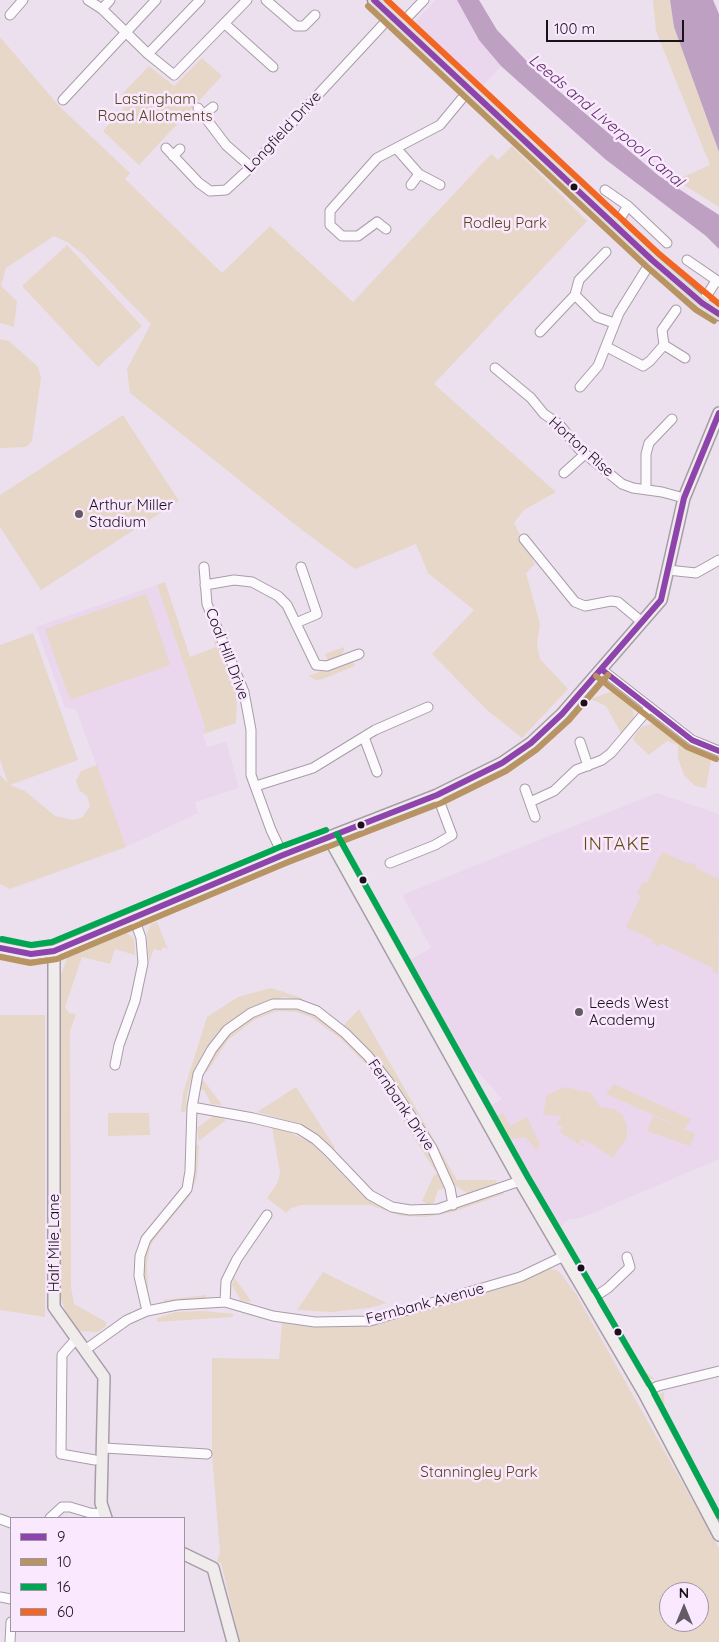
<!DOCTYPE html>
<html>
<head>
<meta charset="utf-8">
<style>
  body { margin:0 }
  #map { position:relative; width:719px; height:1642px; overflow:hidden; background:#ece0ee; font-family:Quicksand,sans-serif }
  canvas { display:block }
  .legend { position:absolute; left:10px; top:1517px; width:175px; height:115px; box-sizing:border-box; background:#fae9fe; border:1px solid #a093a3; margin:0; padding:6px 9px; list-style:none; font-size:15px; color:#1a121b }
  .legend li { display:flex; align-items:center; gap:10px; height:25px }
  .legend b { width:25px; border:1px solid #a093a3 }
  .north { position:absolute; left:659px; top:1582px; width:50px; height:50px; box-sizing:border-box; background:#fae9fe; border:1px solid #a093a3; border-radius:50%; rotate:0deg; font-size:14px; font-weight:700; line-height:20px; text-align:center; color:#1a121b }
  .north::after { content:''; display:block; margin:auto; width:18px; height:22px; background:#645a65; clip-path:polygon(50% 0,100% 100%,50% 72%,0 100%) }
  .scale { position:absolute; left:546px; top:20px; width:138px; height:22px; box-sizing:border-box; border:2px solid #1a121b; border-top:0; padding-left:6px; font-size:15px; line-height:18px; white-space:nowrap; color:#1a121b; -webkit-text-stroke:4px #fae9fe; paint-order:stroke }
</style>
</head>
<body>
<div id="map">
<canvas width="719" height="1642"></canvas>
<ul class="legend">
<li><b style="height:6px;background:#8e44ad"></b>9</li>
<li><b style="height:6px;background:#b99463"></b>10</li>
<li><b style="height:6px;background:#00a651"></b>16</li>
<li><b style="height:6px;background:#f26522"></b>60</li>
</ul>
<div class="north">N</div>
<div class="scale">100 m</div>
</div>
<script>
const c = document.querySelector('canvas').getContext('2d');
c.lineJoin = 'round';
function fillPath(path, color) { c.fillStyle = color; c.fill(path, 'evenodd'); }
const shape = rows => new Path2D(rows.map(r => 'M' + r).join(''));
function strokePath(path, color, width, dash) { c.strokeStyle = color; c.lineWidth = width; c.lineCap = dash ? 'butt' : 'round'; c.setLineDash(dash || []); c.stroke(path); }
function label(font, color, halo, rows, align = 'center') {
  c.font = font + ' Quicksand,sans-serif'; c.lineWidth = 5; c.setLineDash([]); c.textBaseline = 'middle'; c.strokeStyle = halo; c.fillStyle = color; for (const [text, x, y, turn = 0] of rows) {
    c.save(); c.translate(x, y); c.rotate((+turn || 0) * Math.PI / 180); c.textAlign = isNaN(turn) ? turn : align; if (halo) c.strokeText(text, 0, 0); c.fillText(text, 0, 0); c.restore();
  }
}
fillPath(shape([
  [436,0,457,0,479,40,501,66,476,93,410,27],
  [157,585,205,727,203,734,207,747,226,742,239,788,195,802,198,813,126,847,76,709,65,708,36,627],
  [657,793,719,814,719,1159,581,1218,569,1219,558,1229,490,1106,502,1099,477,1071,472,1074,410,960,431,948,402,895]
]), '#ead6ed');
fillPath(shape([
  [653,0,670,0,674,27,719,152,719,207,676,180,710,165,656,31],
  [0,37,60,107,130,173,125,179,222,273,270,226,353,302,491,154,498,160,512,146,587,221,434,384,556,492,524,510,514,523,535,564,526,573,540,624,537,645,540,659,568,689,522,738,487,710,432,654,474,610,428,573,416,544,355,569,302,530,130,393,127,369,151,324,84,255,67,242,54,236,6,268,1,286,17,301,14,327,0,323],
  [202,58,222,76,139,165,103,131,128,103,121,95,149,66,174,86],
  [67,245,142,326,98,367,22,286],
  [0,339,9,341,38,367,41,378,32,441,26,447,0,448],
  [123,415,179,501,41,590,0,527,0,495],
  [165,582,190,657,216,647,212,636,214,635,237,694,236,723,203,734,205,727,157,585],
  [146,594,170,665,70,700,45,629],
  [33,633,78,760,10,785,25,791,55,816,74,820,83,817,90,806,87,796,80,791,76,781,81,771,97,765,126,847,10,889,0,884,0,775,8,783,0,760,0,645],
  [344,647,344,651,340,657,328,661,325,654],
  [352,659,355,666,323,679,315,680,309,676],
  [615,690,632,705,634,717,626,731,621,733,606,706,591,699],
  [652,724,660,726,712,755,706,788,695,786,684,775,678,758,678,745,667,741,649,755,635,742,633,739,637,732,643,726],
  [662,852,689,864,690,862,696,865,696,868,719,879,718,974,712,971,713,968,660,943,658,946,652,943,653,940,626,927,641,896,637,894,643,882,647,883],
  [157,922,168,949,163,947,161,951,154,949,149,962,147,933,151,924],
  [122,929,134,939,135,955,115,949,110,964,82,957,65,1007,69,1013,76,1014,70,1031,71,1287,74,1304,106,1322,106,1326,98,1332,79,1331,69,1319,59,1294,60,977,69,953],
  [271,988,302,998,302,1000,284,997,264,1002,233,1019,218,1032,204,1051,194,1070,187,1094,185,1112,181,1112,183,1093,207,1017,238,997],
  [279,1008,291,1008,311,1013,327,1023,353,1047,383,1081,438,1169,435,1171,371,1069,341,1039,311,1017,296,1012,277,1011,254,1020,228,1040,207,1072,205,1071,221,1044,239,1026,263,1012],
  [359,1009,457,1180,497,1180,495,1185,468,1194,450,1182,442,1161,399,1089,368,1050,343,1026],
  [0,1015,45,1015,45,1317,0,1310],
  [201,1080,204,1081,222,1105,211,1104,204,1090,199,1089],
  [614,1084,691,1119,685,1129,606,1094],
  [296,1087,335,1148,333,1150,314,1131,292,1122,257,1112],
  [565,1087,591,1093,600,1107,614,1109,623,1115,627,1127,627,1137,613,1158,589,1142,581,1139,579,1142,584,1145,583,1147,560,1132,563,1127,557,1124,562,1116,543,1115,547,1095],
  [108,1113,149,1113,150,1135,108,1136],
  [503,1113,510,1126,527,1117,540,1145,537,1150,525,1137,507,1139,496,1117],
  [213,1116,226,1120,199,1141,197,1128],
  [653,1116,695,1134,690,1146,647,1131],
  [272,1127,291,1133,312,1143,363,1196,389,1210,408,1214,441,1212,502,1191,504,1194,453,1212,426,1217,401,1216,370,1205,302,1205,291,1208,286,1213,267,1198,278,1182,280,1173],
  [195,1145,199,1145,197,1177,189,1197,159,1233,150,1246,147,1264,148,1291,145,1291,143,1276,146,1249,157,1229,188,1194,193,1177],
  [439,1173,444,1188,438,1190,434,1203,427,1204,422,1201,434,1175],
  [549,1269,557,1270,561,1274,576,1294,719,1548,719,1642,240,1642,221,1563,217,1561,220,1553,212,1454,212,1358,279,1359,282,1323,342,1327,376,1324,466,1298],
  [669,1592,699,1592,699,1622,669,1622],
  [323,1272,345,1283,387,1303,369,1308,332,1312,297,1310],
  [234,1277,251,1301,250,1302,241,1301,232,1285],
  [206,1295,206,1298,164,1303,164,1300],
  [204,1311,234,1314,232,1317,157,1322,157,1318,176,1312],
  [633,1363,655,1379,642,1378],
  [664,1392,665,1419,658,1409,656,1400,658,1395]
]), '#e6d7c9');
fillPath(shape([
  [457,0,479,0,497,30,540,75,659,176,719,215,719,249,706,236,605,159,501,66,479,40],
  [670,0,713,0,719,14,719,152,674,27]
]), '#bea0c3');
const street = shape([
  [88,0,102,9,148,54,174,75,247,0],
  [266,0,296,26,304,26,315,15],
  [102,9,110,0],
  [10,15,23,0],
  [225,24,273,67],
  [400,25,424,0],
  [148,54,200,0],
  [63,100,156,0],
  [198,108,226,145,251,167],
  [203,115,213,107],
  [166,148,199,183,210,191,226,190,251,167,390,17],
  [396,148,419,174,440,185],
  [173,156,180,149],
  [411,185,419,174],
  [605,190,628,206,667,243],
  [615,226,628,206],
  [386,229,377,222,358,236,342,236,330,225,330,211,377,158,440,125,469,90],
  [687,260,719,282],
  [575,295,597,317,614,323],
  [702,303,716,281],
  [540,332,575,295,579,280,606,252],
  [664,345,685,358],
  [607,347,643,366,650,361,664,345,662,330,676,310],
  [495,368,531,398,544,414,559,424,579,449,622,484,633,488,662,492,684,498],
  [580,387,598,366,619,313,652,260],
  [564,473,585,454],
  [646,489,646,454,649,443,672,419],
  [524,539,575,602,585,606,611,601,618,602,642,622],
  [204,567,207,604,244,692,251,730,251,775,271,830,283,855],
  [668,570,696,573,719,560],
  [205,585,234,580,252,582,278,596,287,605,316,665,327,666,359,654],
  [296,623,317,614,301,567],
  [601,669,692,740,719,751],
  [364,737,377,772],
  [580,742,588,766],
  [256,786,313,768,375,730,428,707],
  [525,789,535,817],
  [530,802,554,791,576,770,602,760,611,753,650,707],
  [390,863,435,845,452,835,437,795],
  [115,1065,119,1045,135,1001,143,963,141,938,134,918],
  [192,1107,253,1118,299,1129,315,1139,328,1151,370,1195,392,1207,410,1210,438,1209,520,1181],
  [590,1300,608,1288,630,1267,627,1257],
  [225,1302,226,1281,237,1259,267,1215],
  [147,1311,139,1276,140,1256,146,1239,187,1189,190,1171,192,1107,198,1074,212,1049,227,1030,251,1013,273,1004,298,1004,317,1011,345,1033,368,1056,388,1081,432,1148,450,1188,453,1205],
  [76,1339,62,1355,61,1454,95,1460],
  [85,1350,127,1320,147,1311,177,1305,225,1302,273,1316,315,1322,370,1321,520,1277,564,1256],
  [644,1393,658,1386,719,1371],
  [104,1448,207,1454],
  [50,1518,62,1507,70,1507,90,1513,103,1514],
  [0,1519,11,1523],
  [0,1597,11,1599],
  [10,1642,11,1622]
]);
const secondary = shape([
  [329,838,520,1181,644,1393,719,1535],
  [0,948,31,954,54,951,283,855,437,795,502,763,531,743,562,714,661,600,684,498,719,413],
  [54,951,54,1307,104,1377,101,1503,106,1518],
  [184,1554,213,1568,233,1642]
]);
const primary = shape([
  [374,0,652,260,702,303,719,314]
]);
strokePath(street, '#a79da8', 11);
strokePath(secondary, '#a79da8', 14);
strokePath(primary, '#9d938d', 15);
strokePath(street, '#fcfafc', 9);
strokePath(secondary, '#efeceb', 11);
strokePath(primary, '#e3ddd8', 12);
strokePath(shape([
  [374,0,652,260,702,303,719,314],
  [601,669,692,740,719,751],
  [0,948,31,954,54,951,283,855,437,795,502,763,531,743,562,714,661,600,684,498,719,413]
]), '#8e44ad', 6);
strokePath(shape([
  [368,6,646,266,696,310,714,321],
  [596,676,687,747,716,759],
  [0,957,30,963,57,959,286,863,441,803,506,771,536,750,569,720,608,675]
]), '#b99463', 6);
strokePath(shape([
  [337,834,528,1177,652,1389,719,1516],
  [2,939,31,945,52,942,280,847,326,830]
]), '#00a651', 6);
strokePath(shape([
  [387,0,658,253,719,304]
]), '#f26522', 6);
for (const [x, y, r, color] of [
  [574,187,4.5,"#1a121b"],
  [79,514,5,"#645a65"],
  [584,703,4.5,"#1a121b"],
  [361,825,4.5,"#1a121b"],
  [363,880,4.5,"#1a121b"],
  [579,1012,5,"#645a65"],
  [581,1268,4.5,"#1a121b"],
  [618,1332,4.5,"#1a121b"]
]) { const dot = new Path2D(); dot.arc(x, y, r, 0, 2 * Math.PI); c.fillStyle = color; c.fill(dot); strokePath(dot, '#fae9fe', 2); }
label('15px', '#554519', '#fae9fe', [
  ["Lastingham",155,99],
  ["Road Allotments",155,116],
  ["Rodley Park",505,223],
  ["Stanningley Park",479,1472]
]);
label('15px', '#1a121b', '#fae9fe', [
  ["Longfield Drive",283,132,-47],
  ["Horton Rise",581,447,42],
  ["Coal Hill Drive",227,654,69],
  ["Fernbank Drive",401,1105,56],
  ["Half Mile Lane",54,1243,-90],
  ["Fernbank Avenue",425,1304,-15]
]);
label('15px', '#1a121b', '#fae9fe', [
  ["Arthur Miller",89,505],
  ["Stadium",89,522],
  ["Leeds West",589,1003],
  ["Academy",589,1020]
], 'left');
label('italic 16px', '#5f2f68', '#fae9fe', [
  ["Leeds and Liverpool Canal",606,121,40]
]);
c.letterSpacing = '1px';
label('18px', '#604a0d', '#fae9fe', [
  ["INTAKE",617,845]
]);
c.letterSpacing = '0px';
</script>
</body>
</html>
